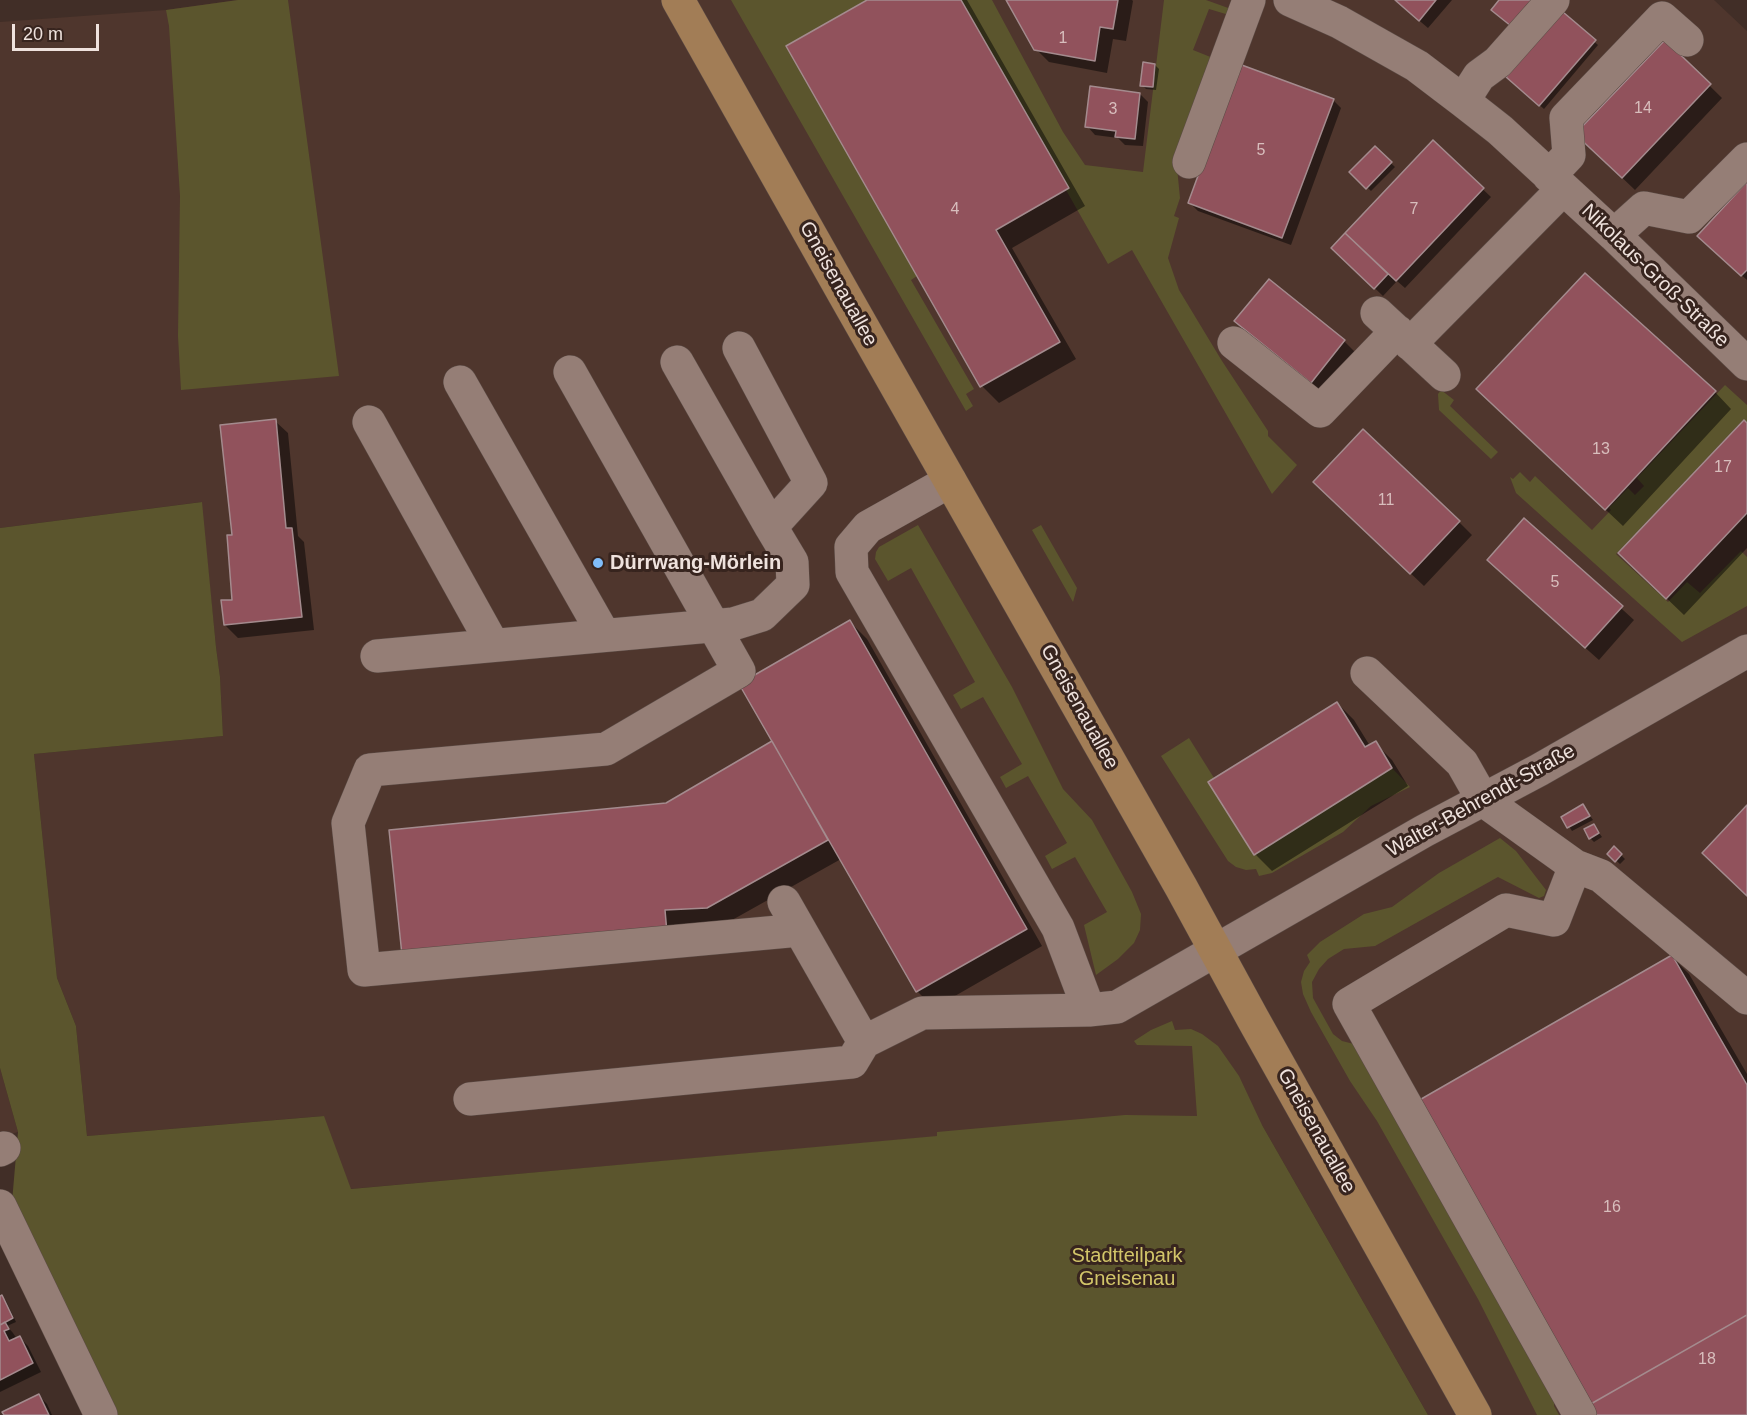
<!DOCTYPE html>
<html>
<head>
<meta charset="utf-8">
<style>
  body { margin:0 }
  #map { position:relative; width:1747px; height:1415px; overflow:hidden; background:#412e27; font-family:Arial,sans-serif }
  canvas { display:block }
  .scale { position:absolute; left:12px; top:24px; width:87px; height:27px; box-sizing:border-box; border:3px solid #efe2dd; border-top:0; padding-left:8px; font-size:18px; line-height:21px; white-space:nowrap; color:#efe2dd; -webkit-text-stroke:4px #37241e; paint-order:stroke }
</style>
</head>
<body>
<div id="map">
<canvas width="1747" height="1415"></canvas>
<div class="scale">20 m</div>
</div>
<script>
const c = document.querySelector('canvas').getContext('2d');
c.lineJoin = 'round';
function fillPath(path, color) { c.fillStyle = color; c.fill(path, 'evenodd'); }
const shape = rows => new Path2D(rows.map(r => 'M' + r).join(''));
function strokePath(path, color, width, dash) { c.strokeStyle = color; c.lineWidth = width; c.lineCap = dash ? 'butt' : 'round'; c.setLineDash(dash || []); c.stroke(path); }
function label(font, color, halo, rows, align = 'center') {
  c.font = font + ' Arial,sans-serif'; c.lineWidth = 6; c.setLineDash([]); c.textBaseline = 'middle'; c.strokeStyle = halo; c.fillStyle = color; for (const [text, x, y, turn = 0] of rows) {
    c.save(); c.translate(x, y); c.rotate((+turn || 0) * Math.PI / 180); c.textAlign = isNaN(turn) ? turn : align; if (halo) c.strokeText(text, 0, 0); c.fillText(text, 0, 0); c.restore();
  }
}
fillPath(shape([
  [238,0,1714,0,1747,31,1747,1415,1428,1415,1262,1125,1123,1120,350,1189,323,1116,87,1136,76,1026,57,978,34,754,223,736,220,677,216,647,201,502,0,528,0,22,166,10],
  [0,1068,18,1132,0,1137]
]), '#4f362d');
fillPath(shape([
  [238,0,288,0,339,376,181,390,178,336,180,196,169,26,166,10],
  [731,0,867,0,786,46,917,276,911,280,974,389,966,394,973,406,966,411],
  [961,0,992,0,1063,132,1085,165,1143,172,1164,0,1206,0,1231,9,1229,15,1209,9,1193,50,1213,58,1176,157,1180,198,1174,216,1179,218,1168,258,1179,290,1222,361,1268,431,1268,436,1297,465,1272,494,1132,250,1108,264,1066,190,1068,188],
  [1725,385,1747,405,1747,423,1743,420,1616,554,1668,602,1687,582,1700,593,1741,551,1747,557,1747,606,1682,642,1516,493,1510,477,1513,479,1520,472,1530,482,1535,476,1592,530,1611,510,1609,508,1628,488,1635,495,1644,486,1637,478],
  [1441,390,1454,400,1450,406,1498,452,1491,459,1439,410,1438,394],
  [202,502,216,647,220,677,223,736,34,754,57,978,76,1026,87,1136,324,1116,351,1189,937,1136,937,1132,1125,1115,1197,1116,1192,1046,1137,1045,1134,1041,1151,1030,1172,1021,1175,1030,1191,1029,1202,1034,1218,1046,1239,1076,1262,1125,1428,1415,116,1415,12,1202,18,1132,0,1068,0,528],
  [918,525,1012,687,1063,789,1092,820,1132,892,1141,914,1140,930,1134,943,1118,959,1096,975,1084,925,1107,912,1075,857,1052,869,1045,856,1067,843,1028,776,1006,788,1000,777,1022,764,983,697,961,709,953,695,975,682,911,568,888,581,875,559,876,552,879,547],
  [1041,525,1077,588,1073,602,1032,530],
  [1189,738,1214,778,1208,782,1254,855,1392,768,1410,787,1371,806,1343,832,1272,873,1259,876,1256,869,1246,870,1236,867,1228,861,1161,756],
  [1500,838,1516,851,1546,890,1544,896,1539,898,1498,877,1375,946,1344,949,1328,959,1319,969,1312,982,1313,998,1333,1034,1342,1041,1358,1045,1555,1381,1554,1406,1559,1415,1537,1415,1478,1299,1377,1121,1350,1081,1311,1012,1303,994,1301,982,1304,971,1310,962,1307,955,1320,942,1364,914,1392,907,1439,873]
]), '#5b552d');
fillPath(shape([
  [870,0,967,0,1085,206,1012,248,1076,359,999,403,982,386,788,46],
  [1008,0,1132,0,1133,1,1126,41,1113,39,1107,73,1049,62,1036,49],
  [1395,0,1452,0,1428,28],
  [1563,14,1598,45,1544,109,1512,81],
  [1665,42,1722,98,1635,190,1590,147],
  [1155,65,1159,69,1156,90,1146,89,1142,85],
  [1140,94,1148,102,1143,146,1125,145,1118,138,1095,135,1087,126],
  [1333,100,1341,108,1291,245,1198,211,1189,202],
  [1433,142,1491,197,1405,288,1397,281,1383,296,1333,248],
  [1375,148,1395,167,1371,191,1351,172],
  [1747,184,1747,280,1712,249],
  [1269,281,1344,341,1357,354,1325,395,1249,334,1236,321],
  [1715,392,1731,409,1623,526,1495,406],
  [275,421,288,433,298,536,304,542,314,630,238,638,225,625,234,601,234,536],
  [1747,425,1747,548,1684,615,1637,570],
  [1328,495,1459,522,1472,535,1424,586],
  [1524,520,1634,620,1599,660,1501,573],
  [850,622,867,639,1042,946,934,1008,917,991,841,859,725,924,420,972,667,804,774,742],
  [1337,703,1354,720,1370,746,1375,743,1392,760,1408,786,1272,871,1255,854],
  [1583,806,1593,820,1572,831,1563,817],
  [1594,826,1602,837,1594,842,1590,838],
  [1614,848,1625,859,1620,864,1609,854],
  [1672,957,1689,974,1747,1074,1747,1415],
  [2,1297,6,1301,16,1322,7,1326,13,1333,17,1339,20,1338,28,1346,41,1372,0,1392,0,1298],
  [39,1396,47,1404,52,1415,5,1415]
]), '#0007');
const building = shape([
  [867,0,961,0,1069,188,996,230,1060,342,980,387,786,46,867,0],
  [1006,0,1118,0,1113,29,1100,27,1095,61,1034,50,1006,0],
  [1395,0,1436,0,1419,21,1395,0],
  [1499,0,1532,0,1511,26,1491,10,1499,0],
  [1563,12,1596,40,1539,106,1506,77,1563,12],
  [1665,40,1711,84,1622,178,1575,134,1665,40],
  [1143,62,1155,64,1153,87,1140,86,1143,62],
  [1239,64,1334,99,1282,238,1188,203,1239,64],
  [1090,86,1140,93,1135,139,1115,137,1116,131,1085,127,1090,86],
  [1433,140,1484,188,1396,281,1345,233,1433,140],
  [1375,146,1392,162,1366,189,1349,172,1375,146],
  [1747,182,1747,270,1741,276,1697,236,1747,182],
  [1345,233,1388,274,1374,289,1331,248,1345,233],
  [1585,273,1716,391,1605,510,1476,389,1585,273],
  [1269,279,1345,340,1311,383,1234,321,1269,279],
  [276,419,286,528,292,528,302,617,224,625,221,600,232,600,227,535,232,535,220,425,276,419],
  [1744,420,1747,423,1747,513,1666,599,1618,553,1744,420],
  [1363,429,1460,521,1410,574,1313,482,1363,429],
  [1524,518,1623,606,1585,648,1487,560,1524,518],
  [850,620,1027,929,916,992,739,684,850,620],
  [1337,702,1365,747,1376,741,1392,768,1254,855,1208,782,1337,702],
  [772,741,828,840,707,908,665,910,667,933,402,955,389,830,666,803,772,741],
  [1583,804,1590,816,1567,828,1561,817,1583,804],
  [1747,805,1747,896,1702,853,1747,805],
  [1594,824,1599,833,1589,839,1584,829,1594,824],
  [1614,846,1622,854,1615,862,1607,854,1614,846],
  [1672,955,1747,1085,1747,1315,1589,1405,1416,1102,1672,955],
  [2,1295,13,1318,0,1325,0,1296,2,1295],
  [1747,1315,1747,1415,1595,1415,1589,1405,1747,1315],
  [5,1322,9,1329,4,1331,9,1341,20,1336,33,1363,0,1380,0,1325,5,1322],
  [39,1394,49,1415,4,1415,2,1412,39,1394]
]);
fillPath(building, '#91525c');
strokePath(building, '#a48b8e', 1.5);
const minor = shape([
  [1290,0,1339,22,1417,66,1463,101,1500,130,1614,235,1747,364],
  [1463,101,1479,76,1498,62,1553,0],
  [1189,162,1249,0],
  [1549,176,1569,155,1566,118,1662,18,1687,40],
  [1614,235,1644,208,1689,217,1747,159],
  [1377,313,1444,375],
  [1234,343,1320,411,1397,331],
  [1410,344,1563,189],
  [677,362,771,527],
  [570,372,739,671,606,749,370,770,348,823,364,970,800,930],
  [460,382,604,635],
  [369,422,493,645],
  [950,481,868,527,851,547,852,572,1058,928,1089,1010],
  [377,656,733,624,762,615,793,585,792,562,771,527,811,483,739,348],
  [1367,673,1462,763,1483,800,1575,866,1601,876,1747,998],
  [1575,866,1554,920,1506,910,1349,1004,1580,1415],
  [784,902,864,1042,922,1013,1089,1010,1117,1007,1424,831,1539,770,1747,651],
  [470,1099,852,1062,864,1042],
  [0,1150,4,1148],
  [0,1206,101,1415]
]);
const major = shape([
  [678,0,845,296,1181,887,1253,1019,1475,1415]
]);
strokePath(minor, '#5b4b45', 34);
strokePath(major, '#5b4b45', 34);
strokePath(minor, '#957e76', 33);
strokePath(major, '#a27d56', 33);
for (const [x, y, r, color] of [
  [598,563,6,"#80bdfa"]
]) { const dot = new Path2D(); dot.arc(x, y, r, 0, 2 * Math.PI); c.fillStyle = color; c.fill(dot); strokePath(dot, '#37241e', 2); }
label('16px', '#d8bebd', null, [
  ["1",1063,39],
  ["14",1643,109],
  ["3",1113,110],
  ["5",1261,151],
  ["4",955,210],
  ["7",1414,210],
  ["13",1601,450],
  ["17",1723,468],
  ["11",1386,501],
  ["5",1555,583],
  ["16",1612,1208],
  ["18",1707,1360]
]);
label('20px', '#efe2dd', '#37241e', [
  ["Nikolaus-Groß-Straße",1655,276,44],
  ["Gneisenauallee",838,284,61],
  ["Gneisenauallee",1079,707,61],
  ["Walter-Behrendt-Straße",1481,801,-29],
  ["Gneisenauallee",1316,1131,61]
]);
label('bold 20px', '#efe2dd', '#37241e', [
  ["Dürrwang-Mörlein",610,563]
], 'left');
label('20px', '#d2c569', '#37241e', [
  ["Stadtteilpark",1127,1256],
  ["Gneisenau",1127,1279]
]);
</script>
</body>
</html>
